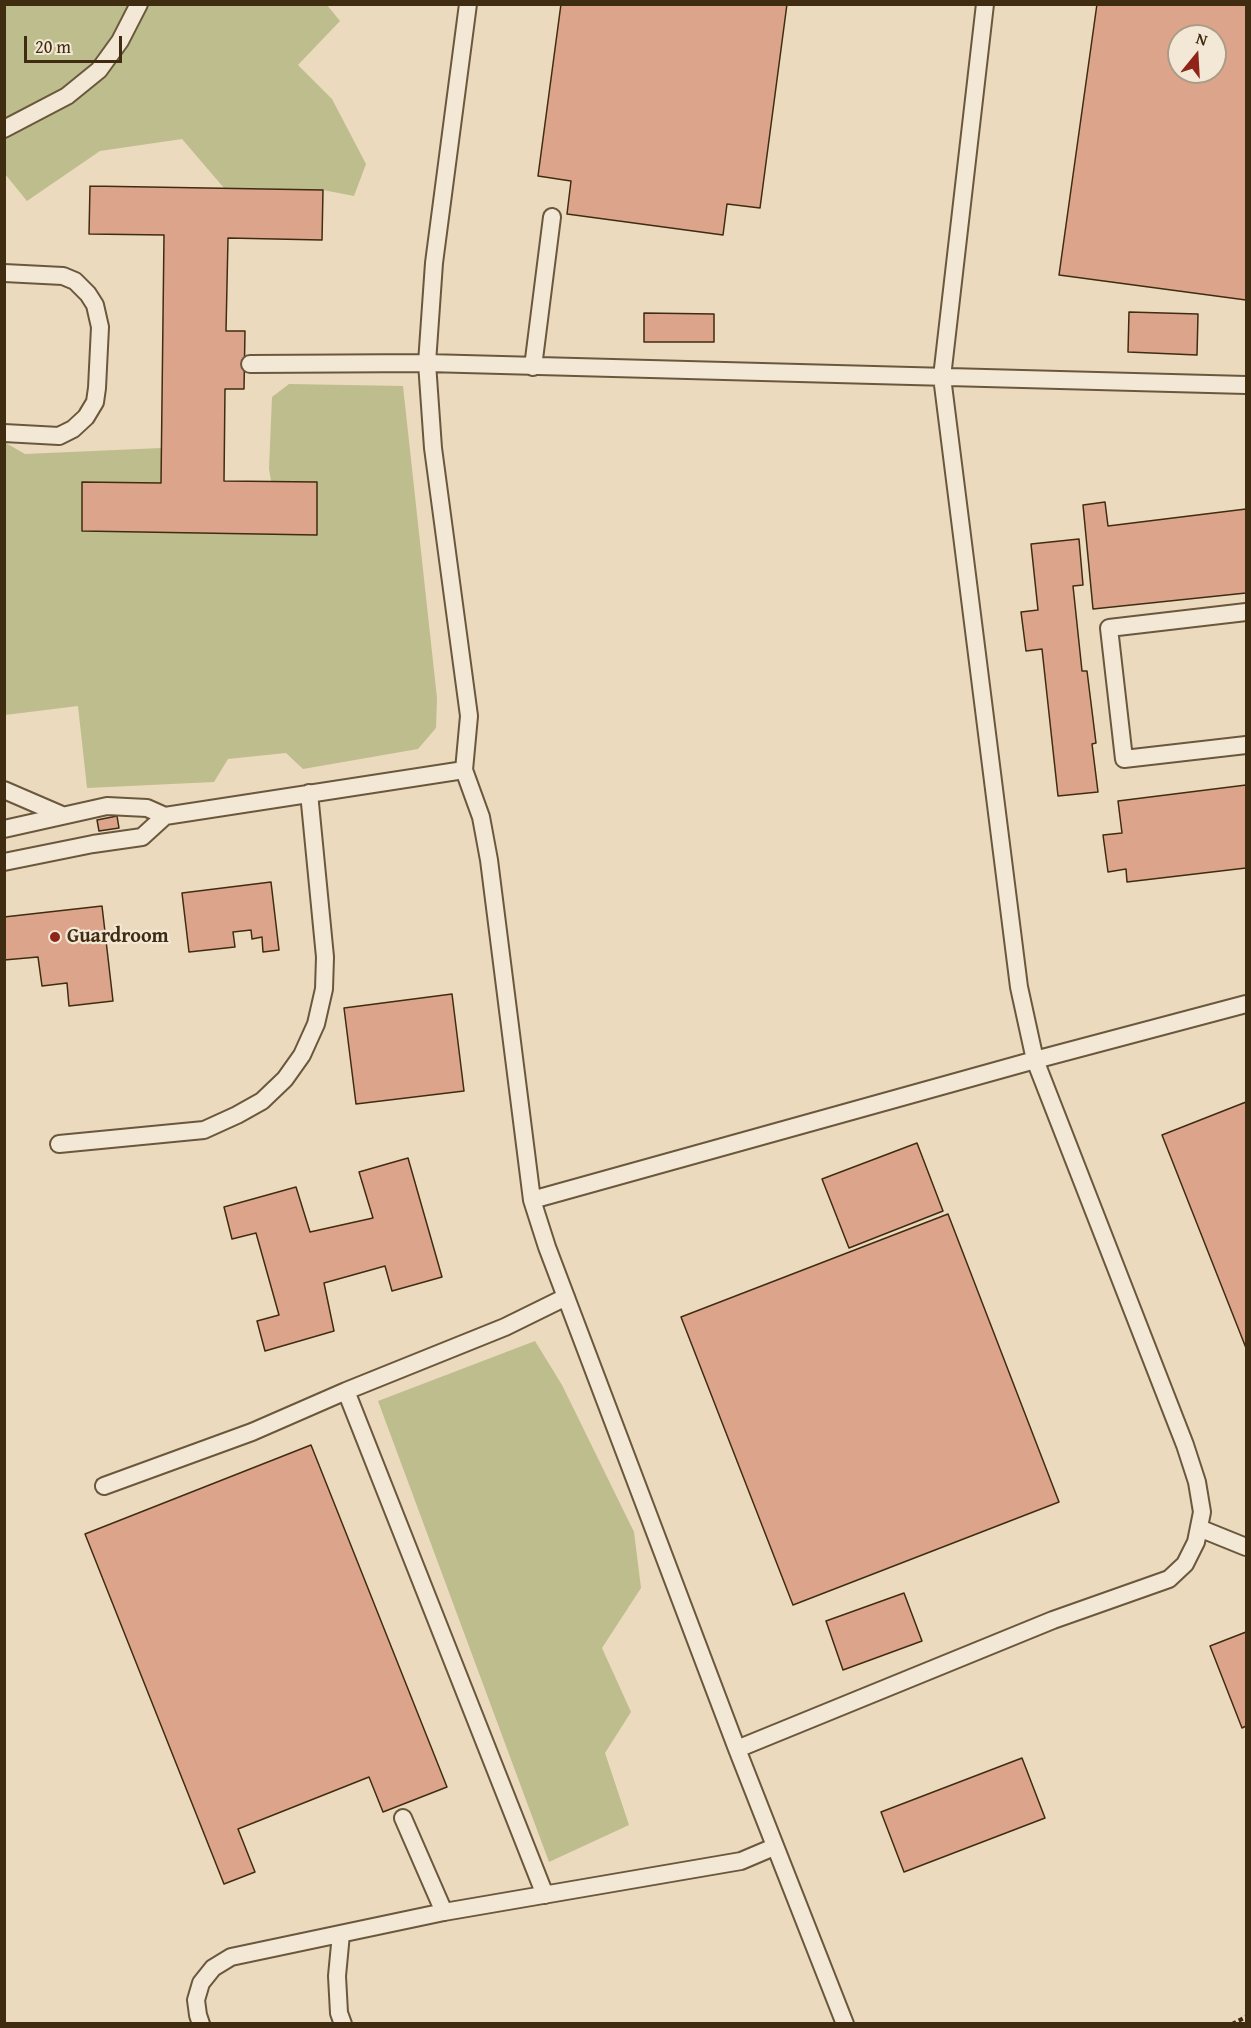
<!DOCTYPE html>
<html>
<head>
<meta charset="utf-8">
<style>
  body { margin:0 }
  #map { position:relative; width:1251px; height:2028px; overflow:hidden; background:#ecdabe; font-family:"Gentium Book Plus",serif }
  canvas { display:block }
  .frame { position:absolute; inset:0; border:6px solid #3f2c11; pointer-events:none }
  .north { position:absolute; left:1167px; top:24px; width:60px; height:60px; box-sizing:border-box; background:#f3e7d5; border:2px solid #ab9c87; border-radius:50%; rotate:18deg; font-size:16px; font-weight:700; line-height:24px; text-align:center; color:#3f2c11 }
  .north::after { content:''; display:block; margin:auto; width:21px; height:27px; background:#8f2418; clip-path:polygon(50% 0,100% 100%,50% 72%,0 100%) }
  .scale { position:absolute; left:24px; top:36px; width:98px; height:27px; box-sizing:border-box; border:3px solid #3f2c11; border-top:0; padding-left:8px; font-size:18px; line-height:21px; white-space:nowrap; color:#3f2c11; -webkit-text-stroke:4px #f3e7d5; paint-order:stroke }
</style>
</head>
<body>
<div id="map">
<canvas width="1251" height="2028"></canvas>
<div class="frame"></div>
<div class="north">N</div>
<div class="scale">20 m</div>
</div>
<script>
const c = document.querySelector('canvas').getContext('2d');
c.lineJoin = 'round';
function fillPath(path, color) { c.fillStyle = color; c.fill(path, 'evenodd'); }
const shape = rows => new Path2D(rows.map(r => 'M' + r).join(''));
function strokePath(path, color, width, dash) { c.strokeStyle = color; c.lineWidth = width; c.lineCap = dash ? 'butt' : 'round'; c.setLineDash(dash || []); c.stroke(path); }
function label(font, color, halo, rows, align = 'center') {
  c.font = font + ' "Gentium Book Plus",serif'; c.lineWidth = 4.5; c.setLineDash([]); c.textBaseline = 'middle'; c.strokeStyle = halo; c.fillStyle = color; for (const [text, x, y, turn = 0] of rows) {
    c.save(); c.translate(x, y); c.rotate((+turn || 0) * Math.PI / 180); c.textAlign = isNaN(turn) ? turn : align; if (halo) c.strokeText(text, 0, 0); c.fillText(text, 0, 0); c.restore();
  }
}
fillPath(shape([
  [4,5,327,5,340,21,298,65,332,99,366,164,354,196,323,190,224,188,182,139,100,151,27,201,5,174],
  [289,384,403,386,437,698,436,728,418,749,303,769,286,753,228,759,214,782,87,788,78,706,5,715,4,442,25,454,161,448,161,483,82,482,82,531,316,535,317,482,271,481,269,469,272,397],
  [535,1341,562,1385,634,1532,641,1588,602,1648,631,1712,605,1753,629,1825,549,1862,378,1401]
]), '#bebd8d');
const building = shape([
  [561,4,787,4,760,208,727,204,723,235,567,214,571,181,538,176,561,4],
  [1097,4,1246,4,1246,300,1059,275,1097,4],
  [1179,36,1215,36,1215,72,1179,72,1179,36],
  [90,186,323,190,322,240,228,238,226,331,245,331,244,389,225,389,224,481,317,482,317,535,82,531,82,482,161,483,164,235,89,234,90,186],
  [1129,312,1198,314,1197,355,1128,352,1129,312],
  [644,313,714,314,714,342,644,342,644,313],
  [1105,502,1108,526,1246,509,1246,593,1093,609,1083,505,1105,502],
  [1079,539,1083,585,1073,586,1082,671,1087,671,1096,743,1092,744,1098,792,1058,796,1042,649,1026,651,1021,612,1038,610,1031,544,1079,539],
  [1246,785,1246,868,1127,882,1126,869,1108,872,1103,835,1122,833,1118,801,1246,785],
  [117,816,119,828,99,831,97,820,117,816],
  [271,882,279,950,263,952,262,937,252,939,251,930,233,932,235,947,189,952,182,893,271,882],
  [102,906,113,1001,69,1006,67,983,42,986,38,957,4,960,4,917,102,906],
  [452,994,464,1091,356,1104,344,1008,452,994],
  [1246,1102,1246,1348,1162,1135,1246,1102],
  [917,1143,943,1211,849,1248,822,1179,917,1143],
  [408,1158,442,1277,392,1291,385,1266,324,1283,334,1331,265,1351,257,1321,279,1315,256,1233,232,1239,224,1207,296,1187,310,1232,373,1218,359,1172,408,1158],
  [948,1214,1059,1502,793,1605,681,1317,948,1214],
  [311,1445,447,1787,383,1812,369,1777,238,1829,255,1872,224,1884,85,1534,311,1445],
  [904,1593,922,1641,843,1670,826,1621,904,1593],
  [1246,1632,1246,1726,1242,1728,1210,1646,1246,1632],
  [1022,1758,1045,1818,904,1872,881,1812,1022,1758]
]);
fillPath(building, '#dca58b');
strokePath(building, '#3f2c11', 1.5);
const lane = shape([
  [4,129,67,96,99,70,120,41,139,4],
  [4,273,63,276,75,281,88,294,95,305,100,327,97,388,95,402,86,417,73,429,59,436,4,433],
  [250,364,427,363,1246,385],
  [533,367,552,217],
  [1246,612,1109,628,1124,759,1246,745],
  [464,770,469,716,433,448,427,363,434,263,468,4],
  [4,790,62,815],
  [4,829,107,806,147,808,165,816],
  [4,862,93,844,142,837,165,816,464,770,481,817,489,860,532,1200,1035,1060,1246,1004],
  [59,1144,204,1130,237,1115,262,1101,285,1079,302,1055,316,1024,324,989,325,957,309,793],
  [532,1200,547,1247,737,1749,845,2024],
  [346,1391,545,1895],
  [104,1486,252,1432,346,1391,505,1327,566,1297],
  [1199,1528,1246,1547],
  [737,1749,1053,1620,1169,1579,1185,1564,1196,1542,1202,1512,1197,1482,1185,1445,1035,1060,1019,987,942,377,985,4],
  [403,1818,444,1912],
  [341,1934,337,1976,339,2013,343,2024],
  [201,2024,198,2015,196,2000,201,1983,213,1968,231,1957,444,1912,741,1861,774,1847]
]);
strokePath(lane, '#6a583c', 20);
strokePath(shape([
  [1232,2024,1246,2017]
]), '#3f2c11', 4, [4.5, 3]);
strokePath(lane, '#f3e7d5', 16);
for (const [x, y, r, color] of [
  [55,937,6,"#8f2418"]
]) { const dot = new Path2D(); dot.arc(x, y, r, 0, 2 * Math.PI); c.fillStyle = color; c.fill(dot); strokePath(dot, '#f3e7d5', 2); }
label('bold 20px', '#3f2c11', '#f3e7d5', [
  ["Guardroom",67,937]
], 'left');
</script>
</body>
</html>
